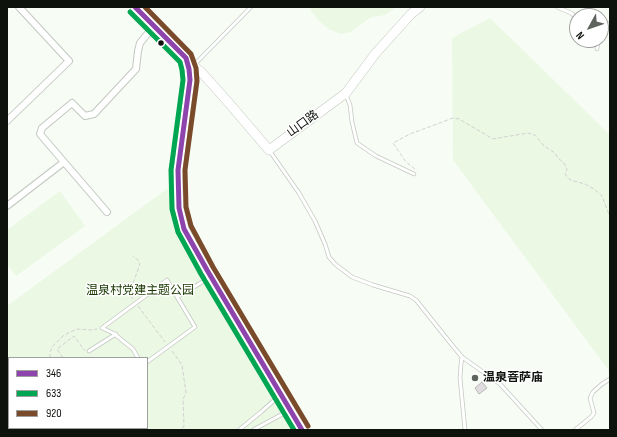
<!DOCTYPE html>
<html>
<head>
<meta charset="utf-8">
<style>
  body { margin:0 }
  #map { position:relative; width:617px; height:437px; overflow:hidden; background:#f7fcf5; font-family:"Sofia Sans Condensed",sans-serif }
  canvas { display:block }
  .frame { position:absolute; inset:0; border:8px solid #0e120d; pointer-events:none }
  .legend { position:absolute; left:8px; top:357px; width:140px; height:72px; box-sizing:border-box; background:#fff; border:1px solid #9fa09e; margin:0; padding:5px 7px; list-style:none; font-size:12px; color:#0e120d }
  .legend li { display:flex; align-items:center; gap:8px; height:20px }
  .legend b { width:20px; border:1px solid #9fa09e }
  .north { position:absolute; left:569px; top:8px; width:40px; height:40px; box-sizing:border-box; background:#fff; border:1px solid #9fa09e; border-radius:50%; rotate:230deg; font-size:11px; font-weight:700; line-height:16px; text-align:center; color:#0e120d }
  .north::after { content:''; display:block; margin:auto; width:14px; height:18px; background:#60645e; clip-path:polygon(50% 0,100% 100%,50% 72%,0 100%) }
</style>
</head>
<body>
<div id="map">
<canvas width="617" height="437"></canvas>
<div class="frame"></div>
<ul class="legend">
<li><b style="height:5px;background:#8e44ad"></b>346</li>
<li><b style="height:5px;background:#00a651"></b>633</li>
<li><b style="height:5px;background:#7a4b2a"></b>920</li>
</ul>
<div class="north">N</div>
</div>
<script>
const c = document.querySelector('canvas').getContext('2d');
c.lineJoin = 'round';
function fillPath(path, color) { c.fillStyle = color; c.fill(path, 'evenodd'); }
const shape = rows => new Path2D(rows.map(r => 'M' + r).join(''));
function strokePath(path, color, width, dash) { c.strokeStyle = color; c.lineWidth = width; c.lineCap = dash ? 'butt' : 'round'; c.setLineDash(dash || []); c.stroke(path); }
function label(font, color, halo, rows, align = 'center') {
  c.font = font + ' "Sofia Sans Condensed","Noto Sans SC",sans-serif'; c.lineWidth = 3; c.setLineDash([]); c.textBaseline = 'middle'; c.strokeStyle = halo; c.fillStyle = color; for (const [text, x, y, turn = 0] of rows) {
    c.save(); c.translate(x, y); c.rotate((+turn || 0) * Math.PI / 180); c.textAlign = isNaN(turn) ? turn : align; if (halo) c.strokeText(text, 0, 0); c.fillText(text, 0, 0); c.restore();
  }
}
fillPath(shape([
  [310,7,397,7,385,15,371,17,351,32,341,34,329,29,319,21,311,11],
  [490,18,610,135,610,372,453,160,452,38],
  [175,183,176,209,297,430,9,430,7,423,7,306],
  [9,358,147,358,147,428,9,428],
  [60,191,85,226,16,276,7,264,7,230]
]), '#ebf8e4');
const building = shape([
  [482,382,487,388,479,394,475,388,482,382]
]);
fillPath(building, '#e0dce0');
strokePath(building, '#b7b7b6', 1);
const lane = shape([
  [557,7,571,13,577,18],
  [601,34,610,23],
  [597,49,598,40],
  [195,64,251,7],
  [346,95,350,105,352,122,357,143,376,156,414,174],
  [269,150,299,193,315,221,325,244,329,257,335,264,352,277,373,285,410,296,416,300,452,345,462,357,500,384,542,430],
  [177,297,209,278],
  [89,351,116,334],
  [462,357,461,364,460,378,465,430],
  [138,358,133,349,113,333,102,328,167,280,195,327,147,362],
  [239,430,261,412,279,396],
  [253,430,290,410],
  [575,430,591,417,594,413,590,398,593,392,602,384,610,379]
]);
const street = shape([
  [7,121,69,61,19,7],
  [64,162,107,212],
  [7,206,64,162,40,134,42,128,72,103,85,116,94,114,136,69,138,51,140,43,154,26]
]);
const secondary = shape([
  [135,7,186,58,189,69,190,80,178,170,178,190,179,208,184,229,207,270,302,430],
  [186,59,202,73,228,102,269,150,346,93,375,54,411,14,420,7]
]);
strokePath(lane, '#c4c8c2', 4.5);
strokePath(street, '#c4c8c2', 8);
strokePath(secondary, '#c4c8c2', 10);
strokePath(shape([
  [415,169,406,162,393,143,410,134,453,118,459,119,493,139,528,133,535,135,544,146,555,153,558,158,564,163,567,169,565,174,570,180,585,184,594,189,602,196,610,217],
  [133,299,129,294,140,264,138,260,133,256],
  [138,306,165,342],
  [172,351,182,365,186,393,183,399,184,426,181,430],
  [50,358,50,352,53,346,64,335,77,329,91,330,97,329],
  [63,358,57,349,74,336,85,351]
]), '#d0d2d0', 1, [4, 2]);
strokePath(lane, '#fefffe', 3);
strokePath(street, '#fefffe', 6);
strokePath(secondary, '#fefffe', 9);
strokePath(shape([
  [135,7,186,58,189,69,190,80,178,170,179,208,184,229,207,270,302,430]
]), '#8e44ad', 5);
strokePath(shape([
  [130,12,180,62,182,70,183,80,171,170,172,209,178,232,201,274,294,430]
]), '#00a651', 5);
strokePath(shape([
  [145,7,191,54,196,68,197,81,185,170,186,207,191,226,213,267,308,426]
]), '#7a4b2a', 5);
for (const [x, y, r, color] of [
  [161,43,3.5,"#0e120d"],
  [475,378,4,"#60645e"]
]) { const dot = new Path2D(); dot.arc(x, y, r, 0, 2 * Math.PI); c.fillStyle = color; c.fill(dot); strokePath(dot, '#fff', 1.5); }
label('12px', '#0e120d', '#fff', [
  ["山口路",303,124,-36]
]);
label('12px', '#193801', '#fff', [
  ["温泉村党建主题公园",140,291]
]);
label('bold 12px', '#0e120d', '#fff', [
  ["温泉菩萨庙",483,378]
], 'left');
</script>
</body>
</html>
